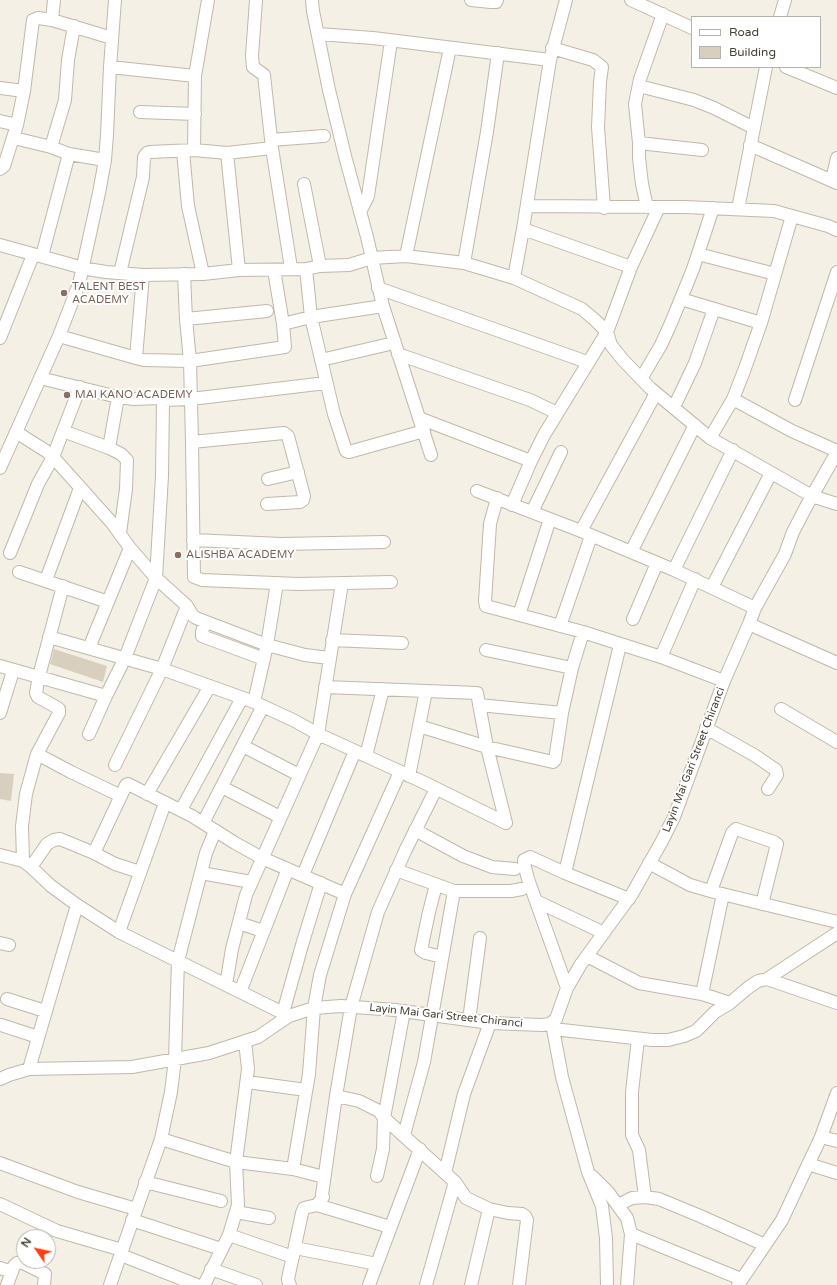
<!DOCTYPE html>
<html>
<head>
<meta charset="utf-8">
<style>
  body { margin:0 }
  #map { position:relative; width:837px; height:1285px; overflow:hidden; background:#f4f0e6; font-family:"Varela Round",sans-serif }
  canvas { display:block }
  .legend { position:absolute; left:691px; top:16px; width:130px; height:52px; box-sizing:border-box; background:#fff; border:1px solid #b5b3ae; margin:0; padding:5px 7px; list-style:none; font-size:12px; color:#474135 }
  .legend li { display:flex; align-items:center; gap:8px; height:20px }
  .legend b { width:20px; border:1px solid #b5b3ae }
  .north { position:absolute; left:16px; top:1229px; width:40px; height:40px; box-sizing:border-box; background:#fff; border:1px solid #b5b3ae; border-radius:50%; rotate:304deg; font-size:11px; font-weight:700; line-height:16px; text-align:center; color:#474135 }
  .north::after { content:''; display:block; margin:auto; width:14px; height:18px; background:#ff3e12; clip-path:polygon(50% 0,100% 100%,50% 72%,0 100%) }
</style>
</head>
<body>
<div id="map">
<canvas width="837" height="1285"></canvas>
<ul class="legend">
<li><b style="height:5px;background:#fff"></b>Road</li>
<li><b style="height:11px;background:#d9cfbe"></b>Building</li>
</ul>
<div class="north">N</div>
</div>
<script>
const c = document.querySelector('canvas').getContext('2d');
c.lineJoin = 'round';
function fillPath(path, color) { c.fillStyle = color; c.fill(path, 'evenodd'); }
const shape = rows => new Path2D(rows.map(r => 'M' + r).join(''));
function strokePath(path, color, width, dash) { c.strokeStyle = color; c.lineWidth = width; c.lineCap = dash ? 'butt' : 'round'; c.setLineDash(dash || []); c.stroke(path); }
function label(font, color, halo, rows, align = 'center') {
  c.font = font + ' "Varela Round",sans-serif'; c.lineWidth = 4; c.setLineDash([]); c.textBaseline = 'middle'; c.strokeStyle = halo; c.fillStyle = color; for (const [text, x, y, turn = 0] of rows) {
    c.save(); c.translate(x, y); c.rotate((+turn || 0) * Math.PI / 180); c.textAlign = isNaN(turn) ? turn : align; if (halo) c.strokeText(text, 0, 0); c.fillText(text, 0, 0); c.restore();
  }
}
fillPath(shape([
  [54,649,107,666,103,682,50,664],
  [0,773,14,774,11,801,0,799]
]), '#d9cfbe');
const street = shape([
  [256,0,252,56,253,67,264,75,272,148,291,268],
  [312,0,313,11,329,90,345,156,367,237,383,306,431,455],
  [471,0,491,2,496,2,497,0],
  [631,0,692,28],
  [780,17,785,0],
  [52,20,54,0],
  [318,34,373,38,550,60],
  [552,48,593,60,602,67,600,82,598,127,604,208],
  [110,67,195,76],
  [786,67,837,88],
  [639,86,694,100,714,108,754,128],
  [0,88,24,91],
  [140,112,195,114],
  [0,121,17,125],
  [14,138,51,147,69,154,105,160],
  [271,140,324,136],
  [639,143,702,150],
  [750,145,837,183],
  [51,147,65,100,68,60,74,26],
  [194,150,195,76,208,0],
  [183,151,188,206,203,274],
  [227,153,239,270],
  [0,169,4,166,17,125,24,91,33,20,38,18,52,20,112,38],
  [832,180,837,158],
  [304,184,320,266],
  [527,206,685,207,774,211,828,226,837,230],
  [647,207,642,184,639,158,639,143,635,104,640,79,663,14],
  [738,209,766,67],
  [360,212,368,196,391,41],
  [523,229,631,267],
  [0,245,87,269,106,272,143,275,203,274,239,270,306,269,320,266,349,265,372,258,406,256,464,263,514,278,582,309,595,320,607,332,611,345,623,360,650,388,710,438,812,496,837,504],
  [698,254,775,274],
  [42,256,69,154],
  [406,256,450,48],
  [464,263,487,132,498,53],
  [306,269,311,317,334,414,346,451,349,452,424,431],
  [120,273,143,177,144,157,147,153,150,152,194,150,227,153,272,148],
  [184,274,186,319,190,361,192,442,194,577,202,580,298,584,391,582],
  [514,278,523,229,550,60,566,0],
  [378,288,587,362],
  [681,299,761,323],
  [186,319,267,311],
  [283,324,311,317,383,306],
  [59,336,136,358,143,275],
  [0,338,33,255],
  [398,354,530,400,557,413],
  [136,358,144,360,190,361,285,347,283,324,274,270],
  [321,360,394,343],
  [40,378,118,397,134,399,159,398,163,400,191,399,326,383],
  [641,379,661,345,671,323,693,269,713,208],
  [733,399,792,431,837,451],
  [795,400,837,272],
  [674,407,695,363,714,309],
  [419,418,531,461],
  [63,431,109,448,121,454,127,460,126,489,120,533],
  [16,432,46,451,53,457,112,523,130,548,156,578,187,606,193,616,196,618,267,645,305,655,329,658],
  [710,438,733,399,744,371,761,323,792,216],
  [192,442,284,433,288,436,304,496,303,500,300,502,267,504],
  [109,448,118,397],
  [0,468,59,336,79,284,99,193,105,160,107,135,110,67,115,0],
  [268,479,298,472],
  [477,491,581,531,674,570,755,608],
  [497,498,490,524,485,601,486,606,583,632,661,657,724,681],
  [512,505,531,461,544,435,607,332,631,267,659,207],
  [532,512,561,452],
  [581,531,656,393],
  [193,540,281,544,384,542],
  [631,552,695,425],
  [10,553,38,484,53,457,80,387],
  [674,570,733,450],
  [19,572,108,602],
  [46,580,80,488],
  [712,587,771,473],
  [519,615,550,519],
  [633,619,657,563],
  [205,622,202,632,202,636,264,659],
  [749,624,837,663],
  [560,626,591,536],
  [49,637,162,669,254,702,295,721,318,734,423,782,506,823],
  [332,640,402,643],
  [89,648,130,548],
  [486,650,572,668],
  [661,657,695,579],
  [0,666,106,696],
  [325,687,477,693,487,747,506,823],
  [254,702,267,645,277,583],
  [479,705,562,713],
  [781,709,837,742],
  [0,713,13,671],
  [419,726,487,747,553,762,555,760,562,713,572,668,583,632],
  [706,728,754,755,776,770,777,775,768,789],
  [89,734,106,696,125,658,156,578,162,476,163,400],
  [243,746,299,775],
  [37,754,71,772,121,796],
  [366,756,383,689],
  [115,765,162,669,187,606],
  [409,776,426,691],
  [222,787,280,817],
  [147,794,210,686],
  [181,810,242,698],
  [203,823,263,706],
  [415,830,463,856,492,867,515,869],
  [94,853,126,785,128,784,192,816,235,843,262,858,345,894],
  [0,855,23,861,31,867,51,886,77,905,119,932,289,1016],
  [23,861,22,826,26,794,37,754,59,713,59,709,56,707,38,697,36,693,39,676,63,586],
  [649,863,690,885,714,892,837,922],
  [31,867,47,844,54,840,60,839,94,853,115,864,140,872],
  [396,870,454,891,511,891,522,889],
  [201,873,251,882],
  [565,873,620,645],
  [303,875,355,751],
  [436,885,429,912,421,950,426,953,442,957],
  [711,891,732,833,736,829,774,842,777,844,762,904],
  [536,901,604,933],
  [239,923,263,931],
  [119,932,165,803],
  [0,943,9,945],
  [587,956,639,983,702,994,730,1003],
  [767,979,837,933],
  [226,985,232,949,246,895,318,734,342,583],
  [567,988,528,879,524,863,524,860,530,857,565,873,629,899],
  [240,992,288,869],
  [702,994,723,894],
  [7,999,45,1011],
  [283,1013,302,945,321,883],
  [469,1020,480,938],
  [550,1024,553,1029,562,1077,588,1172,602,1206,606,1238,607,1285],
  [1,1025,38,1037],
  [553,1029,652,1040,668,1040,684,1036,696,1031,715,1012,730,1003,749,987,758,981,767,979,837,1003],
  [638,1039,632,1092,632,1135,639,1150,645,1197],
  [29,1069,77,905],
  [0,1079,9,1075,29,1069,132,1067,209,1053,258,1037,289,1016,314,1008,341,1006,395,1010,490,1023,542,1025,550,1024,556,1019,567,988,581,964,632,894,662,841,674,817,724,681,749,624,755,608,785,554,793,532,807,505,837,452],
  [247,1082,306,1090],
  [336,1096,359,1101,379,1111,384,1118,455,1182,466,1198,489,1209,508,1213,522,1214,525,1216,527,1220,519,1285],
  [404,1135,424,1062,454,891],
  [821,1137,837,1141],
  [161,1139,236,1162,293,1169,324,1177],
  [0,1163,78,1192,136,1209],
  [808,1164,837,1173],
  [293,1169,309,1074,314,1008,320,975,345,894,400,772],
  [445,1173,464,1094,490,1023],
  [377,1176,383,1149,384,1118,404,1011],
  [592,1176,608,1192,627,1218,631,1234,741,1279],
  [145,1182,221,1201],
  [0,1204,57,1231,122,1250],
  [317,1205,390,1227],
  [618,1205,632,1198,645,1197,659,1199,700,1216,765,1245],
  [236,1212,269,1218],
  [132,1220,221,1249],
  [229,1235,293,1257],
  [295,1248,377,1264],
  [121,1255,197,1285],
  [0,1268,12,1272],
  [211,1269,256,1285],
  [7,1285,14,1266,17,1263,21,1262,45,1274,44,1285],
  [110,1285,161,1139,171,1092,175,1059,178,961,206,853,215,831],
  [204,1285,229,1235,238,1205,236,1162,248,1069,245,1041],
  [290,1285,289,1284,288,1279,302,1213,304,1208,317,1205,323,1197,322,1195,336,1096,351,1007,378,912,406,849,436,789],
  [369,1285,420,1149],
  [426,1285,455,1182],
  [471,1285,489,1209],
  [627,1285,631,1234],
  [738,1285,782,1220,821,1137,837,1093]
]);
strokePath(street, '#c0b9a9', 14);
strokePath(street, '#fff', 12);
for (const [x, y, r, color] of [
  [64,293,4,"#8d6e63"],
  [67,395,4,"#8d6e63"],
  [178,555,4,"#8d6e63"]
]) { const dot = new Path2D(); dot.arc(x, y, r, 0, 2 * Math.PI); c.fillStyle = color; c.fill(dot); strokePath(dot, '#fff', 1.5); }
label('11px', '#785e54', '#fff', [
  ["TALENT BEST",72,287],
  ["ACADEMY",72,300],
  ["MAI KANO ACADEMY",75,395],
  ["ALISHBA ACADEMY",186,555]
], 'left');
label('11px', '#474135', '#fff', [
  ["Layin Mai Gari Street Chiranci",694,760,-69],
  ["Layin Mai Gari Street Chiranci",446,1016,6]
]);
</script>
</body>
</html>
